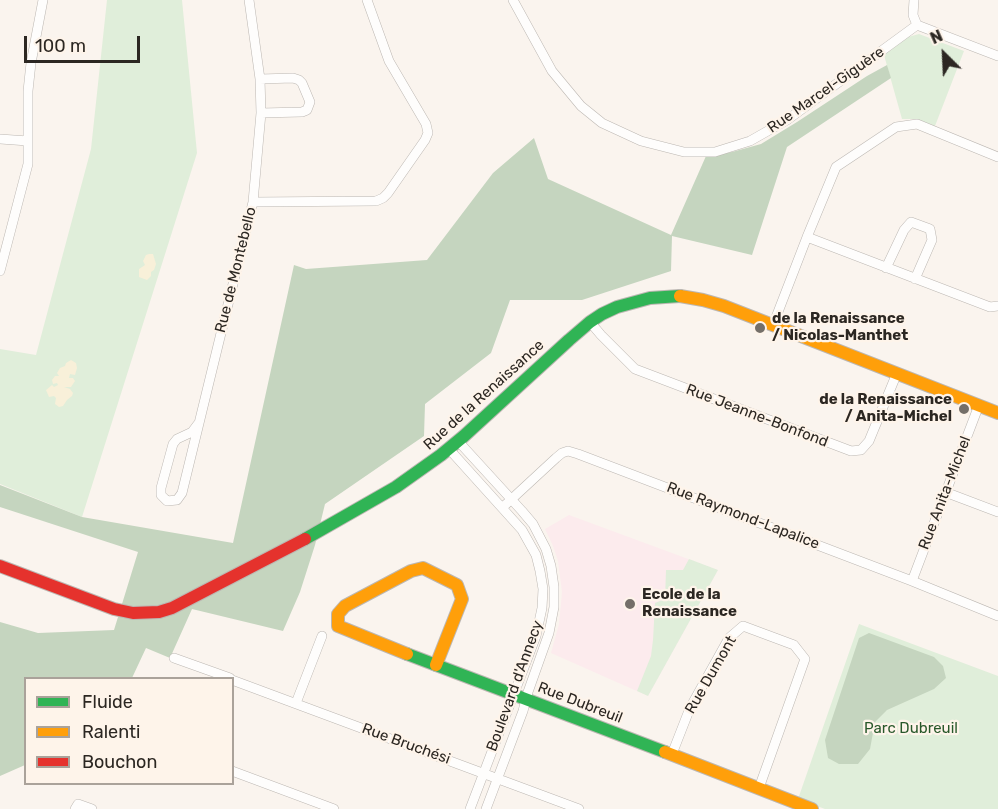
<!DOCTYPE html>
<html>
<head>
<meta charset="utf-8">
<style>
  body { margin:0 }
  #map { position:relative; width:998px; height:809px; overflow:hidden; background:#faf4ee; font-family:Rubik,sans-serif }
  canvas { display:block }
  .legend { position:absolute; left:24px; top:677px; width:210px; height:108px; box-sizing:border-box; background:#fef4ea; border:2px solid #aaa29a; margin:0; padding:8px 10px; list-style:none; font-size:18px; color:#2c2722 }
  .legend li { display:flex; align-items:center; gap:12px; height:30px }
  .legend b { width:30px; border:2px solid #aaa29a }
  .north { position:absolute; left:914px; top:24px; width:60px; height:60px; -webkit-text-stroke:4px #fef4ea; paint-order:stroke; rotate:336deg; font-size:16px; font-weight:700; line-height:24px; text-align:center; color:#2c2722 }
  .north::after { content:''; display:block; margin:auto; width:21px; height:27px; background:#2c2722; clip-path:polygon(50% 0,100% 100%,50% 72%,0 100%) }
  .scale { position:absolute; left:24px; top:36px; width:116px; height:27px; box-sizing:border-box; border:3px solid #2c2722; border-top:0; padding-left:8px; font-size:18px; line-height:21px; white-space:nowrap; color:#2c2722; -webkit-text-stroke:4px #fef4ea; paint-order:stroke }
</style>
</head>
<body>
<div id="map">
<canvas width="998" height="809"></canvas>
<ul class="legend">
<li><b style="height:8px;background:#30b455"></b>Fluide</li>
<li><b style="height:8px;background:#ff9f0a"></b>Ralenti</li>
<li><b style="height:8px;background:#e5322d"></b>Bouchon</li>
</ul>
<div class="north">N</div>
<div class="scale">100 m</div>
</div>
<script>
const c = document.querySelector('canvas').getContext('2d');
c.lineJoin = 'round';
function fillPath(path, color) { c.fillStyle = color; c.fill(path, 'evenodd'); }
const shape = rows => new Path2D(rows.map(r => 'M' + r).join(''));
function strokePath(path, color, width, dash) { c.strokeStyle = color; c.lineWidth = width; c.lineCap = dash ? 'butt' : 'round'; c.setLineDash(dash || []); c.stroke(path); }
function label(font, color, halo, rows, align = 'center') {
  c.font = font + ' Rubik,sans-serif'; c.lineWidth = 4.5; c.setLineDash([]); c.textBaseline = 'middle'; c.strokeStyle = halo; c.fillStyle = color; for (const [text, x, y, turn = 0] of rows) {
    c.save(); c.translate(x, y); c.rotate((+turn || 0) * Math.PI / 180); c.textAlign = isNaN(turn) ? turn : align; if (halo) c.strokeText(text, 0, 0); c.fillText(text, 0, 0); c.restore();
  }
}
fillPath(shape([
  [569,515,718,570,648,696,551,653,559,624,562,592,558,561,553,546,545,529]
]), '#fcebed');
fillPath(shape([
  [107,0,182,0,197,153,82,517,0,484,0,349,36,355,91,149],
  [919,34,964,51,935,126,916,119,902,119,884,55,908,37],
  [689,559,718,570,648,696,637,691,651,656,653,640,655,603,665,599,666,570,683,570],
  [859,624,998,676,998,809,825,809,798,799]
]), '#e0eeda');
fillPath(shape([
  [887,65,891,78,787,147,752,255,672,236,671,271,582,300,510,300,491,353,425,404,424,436,325,504,315,545,300,592,283,631,192,609,170,658,146,648,132,678,26,678,25,765,0,776,0,622,38,633,114,630,138,552,0,507,0,485,82,517,233,543,294,265,306,269,427,260,493,173,534,138,548,179,671,235,706,156,732,152,761,144,797,122,867,76],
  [869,633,934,657,943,666,946,678,934,689,887,710,875,722,870,749,858,764,839,764,828,758,825,740,859,638]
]), '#c5d5bf');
fillPath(shape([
  [149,254,153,254,156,264,154,270,151,272,151,276,147,280,139,277,139,269,145,265,143,261,146,255],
  [71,360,76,363,77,368,75,375,70,374,69,378,73,378,75,381,71,387,64,387,70,389,73,393,72,396,67,400,63,406,59,407,55,404,56,398,54,396,49,397,46,390,52,385,54,387,58,385,57,383,53,384,52,380,55,376,59,376,57,373,60,368,65,366,66,363]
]), '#f8f0d9');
const street = shape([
  [513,0,552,71,581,106,602,123,641,141,684,152,715,152,750,141,787,120,917,25],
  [914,0,913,15,917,25],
  [917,25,998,56],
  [260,79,293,78,299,80,302,83,310,102,307,110,302,112,261,113],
  [0,139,28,141],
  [253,202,376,201,383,198,388,193,425,140,428,133,426,124,389,61,367,0],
  [807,237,990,307,998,306],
  [886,268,904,230,911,222,930,229,932,240,915,279],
  [0,271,28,164,28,91,31,63,43,0],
  [590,322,601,335,635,369,851,451,861,450,869,441,897,373],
  [773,325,807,237,836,167,896,127,917,124,998,157],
  [198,424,192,432,177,439,173,444,161,488,161,495,167,501,177,500,182,493,253,202,261,113,260,79,249,0],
  [458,441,522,511,533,524,546,549,551,566,554,587,554,607,549,633,528,692,523,711,486,809],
  [449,449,522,530,536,555,540,571,543,589,542,608,536,636,470,809],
  [945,492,998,512],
  [503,507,556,458,562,453,568,451,578,454,912,581,998,616],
  [912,581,979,405],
  [174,658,230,678],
  [232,680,579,809],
  [296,703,322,636],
  [672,754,690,708,729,638,743,626,794,645,805,659,759,788],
  [232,771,334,809],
  [75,809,78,804,92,809]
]);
const fast = shape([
  [305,539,396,487,441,455,464,436,569,340,590,322,602,314,617,307,650,298,680,296],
  [407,654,665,752]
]);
const slow = shape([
  [680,296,703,300,724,306,998,413],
  [407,654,338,626,338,614,345,606,411,571,423,568,457,585,462,599,436,665],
  [665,752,812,809]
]);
const jam = shape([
  [0,566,114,609,133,613,159,612,172,608,305,539]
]);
strokePath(street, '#bcb7b2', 10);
strokePath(fast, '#bcb7b2', 14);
strokePath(slow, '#bcb7b2', 14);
strokePath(jam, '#bcb7b2', 14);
strokePath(street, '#fefdfc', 9);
strokePath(fast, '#30b455', 12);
strokePath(slow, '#ff9f0a', 12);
strokePath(jam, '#e5322d', 12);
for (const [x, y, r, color] of [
  [760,328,6,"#746f69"],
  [964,409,6,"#746f69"],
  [630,604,6,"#746f69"]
]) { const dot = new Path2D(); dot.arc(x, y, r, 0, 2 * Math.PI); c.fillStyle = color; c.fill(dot); strokePath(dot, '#fef4ea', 2); }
label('15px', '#2c2722', '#fef4ea', [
  ["Rue Marcel-Giguère",826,90,-35],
  ["Rue de Montebello",236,270,-76],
  ["Rue de la Renaissance",484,395,-42],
  ["Rue Jeanne-Bonfond",757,416,21],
  ["Rue Anita-Michel",945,493,-69],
  ["Rue Raymond-Lapalice",743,516,21],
  ["Rue Dumont",711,675,-60],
  ["Boulevard d'Annecy",515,686,-70],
  ["Rue Dubreuil",580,703,21],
  ["Rue Bruchési",406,744,20]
]);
label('bold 15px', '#2c2722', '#fef4ea', [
  ["de la Renaissance",772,319],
  ["/ Nicolas-Manthet",772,336],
  ["de la Renaissance",952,400,"right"],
  ["/ Anita-Michel",952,417,"right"],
  ["Ecole de la",642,595],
  ["Renaissance",642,612]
], 'left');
label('15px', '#28582a', '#fef4ea', [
  ["Parc Dubreuil",911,729]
]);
</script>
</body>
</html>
